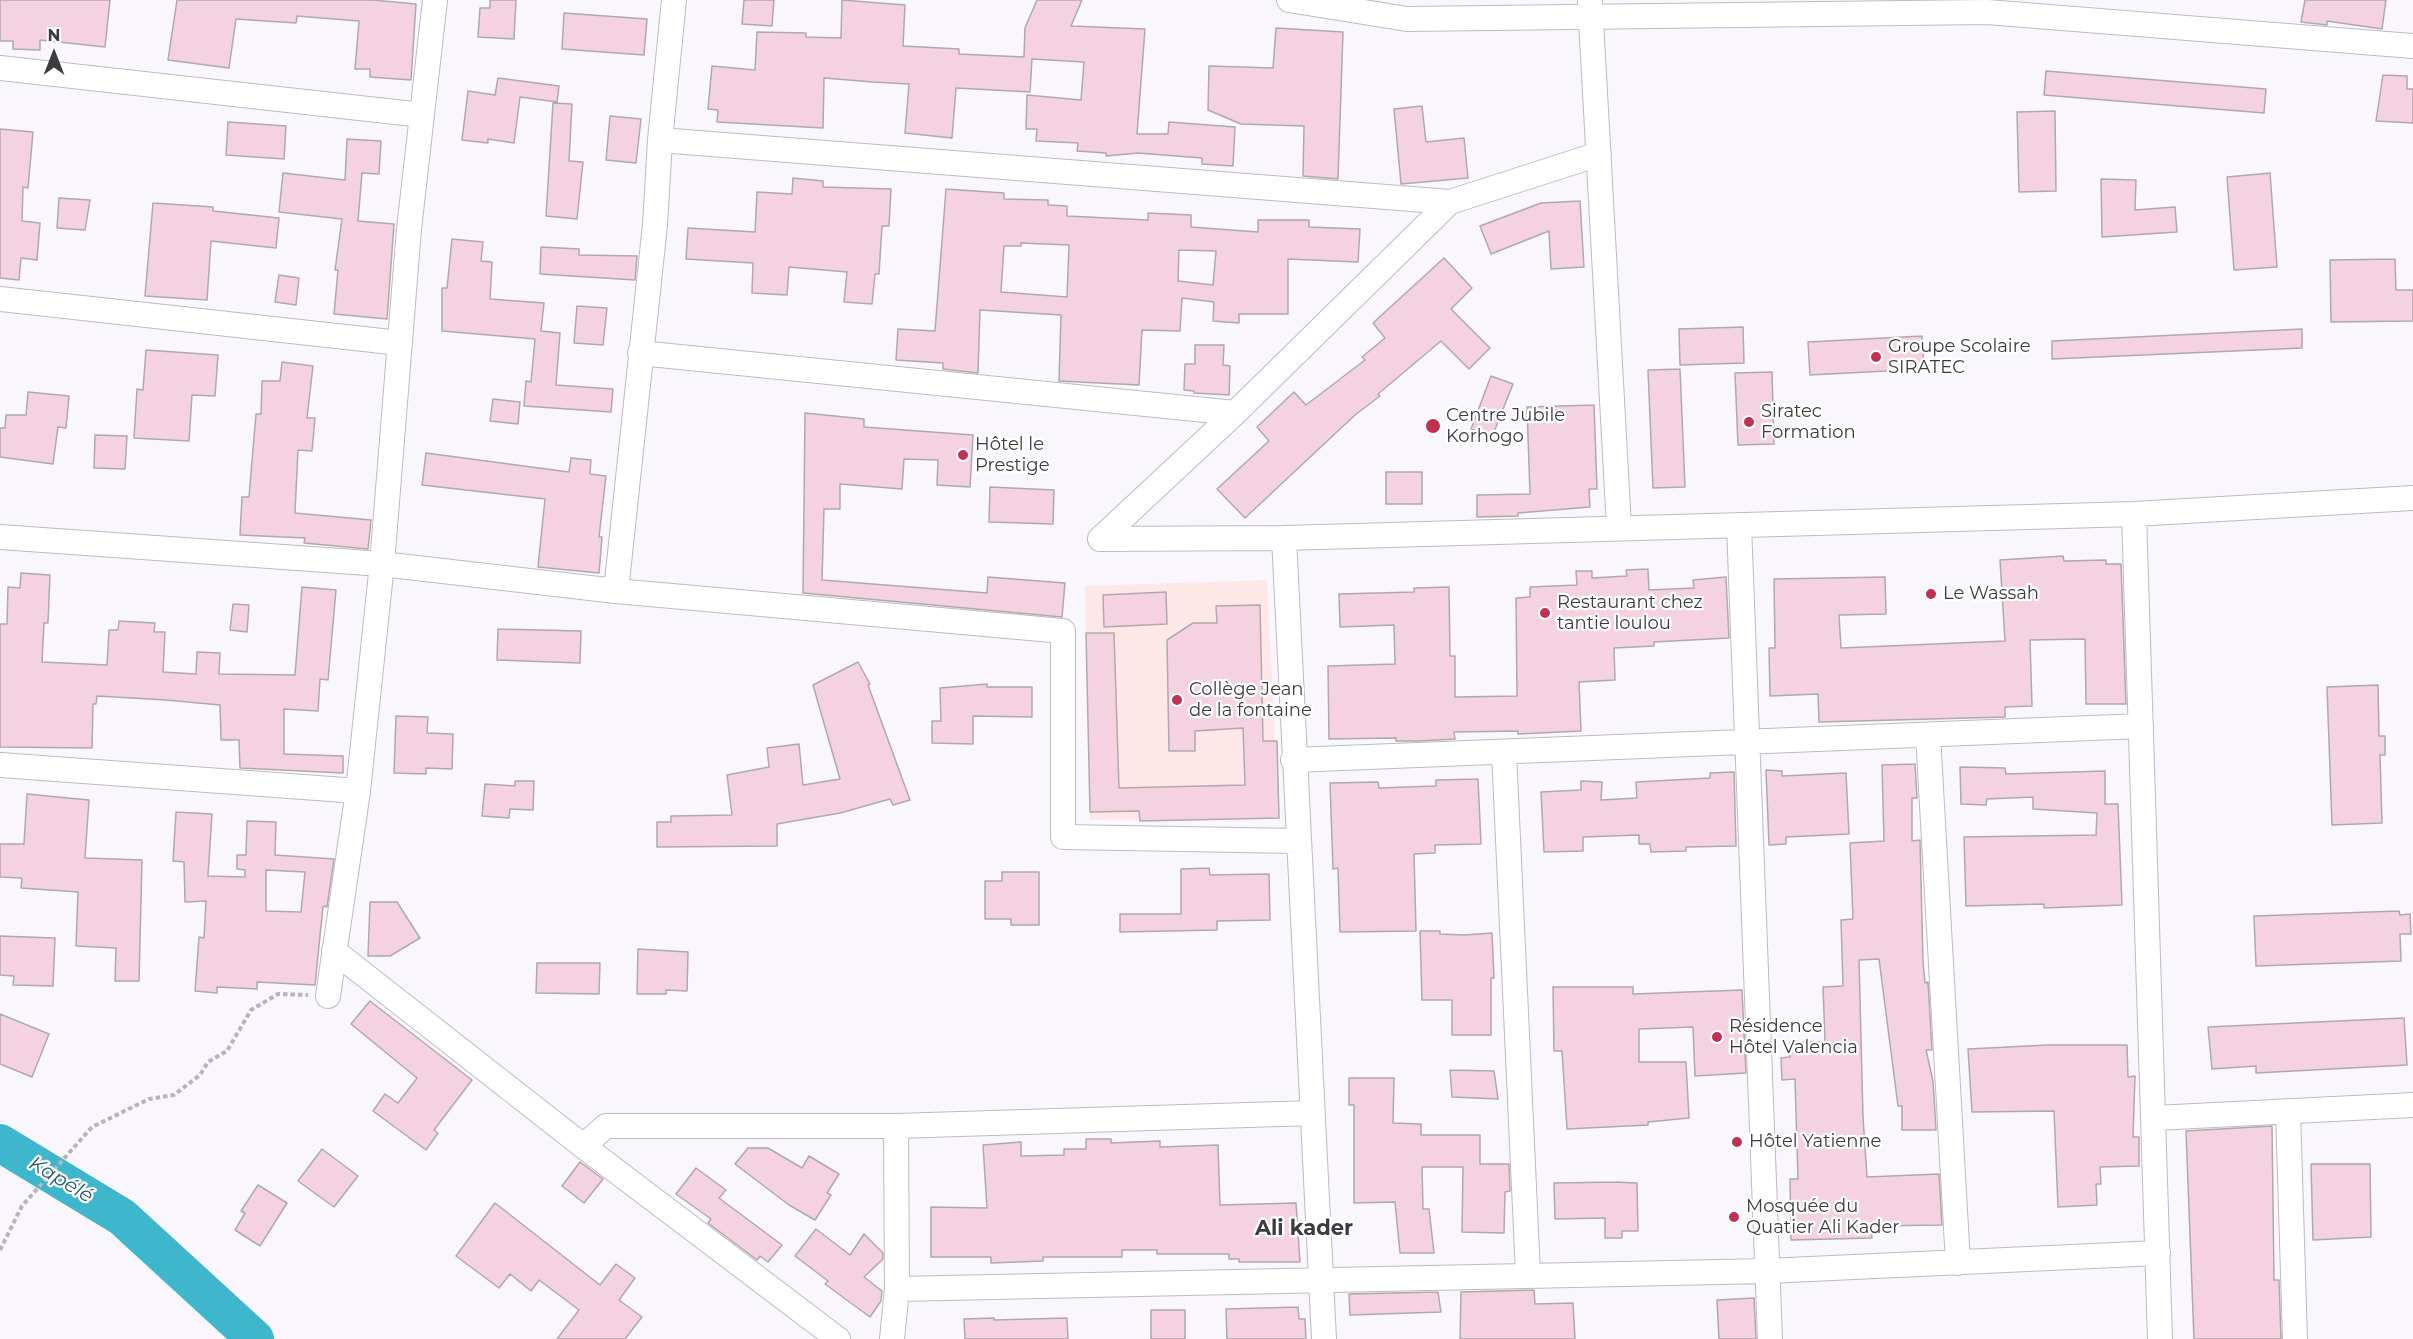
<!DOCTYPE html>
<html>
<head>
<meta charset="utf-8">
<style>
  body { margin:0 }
  #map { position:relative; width:2413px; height:1339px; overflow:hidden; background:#f9f7fd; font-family:Montserrat,sans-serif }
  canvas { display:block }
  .north { position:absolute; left:24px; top:24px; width:60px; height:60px; -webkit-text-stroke:4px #fff; paint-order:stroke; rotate:0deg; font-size:16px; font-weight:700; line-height:24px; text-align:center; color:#3c3b3d }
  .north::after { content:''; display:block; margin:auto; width:21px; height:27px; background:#3c3b3d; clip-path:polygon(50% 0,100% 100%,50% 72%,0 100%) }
</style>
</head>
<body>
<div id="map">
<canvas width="2413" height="1339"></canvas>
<div class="north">N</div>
</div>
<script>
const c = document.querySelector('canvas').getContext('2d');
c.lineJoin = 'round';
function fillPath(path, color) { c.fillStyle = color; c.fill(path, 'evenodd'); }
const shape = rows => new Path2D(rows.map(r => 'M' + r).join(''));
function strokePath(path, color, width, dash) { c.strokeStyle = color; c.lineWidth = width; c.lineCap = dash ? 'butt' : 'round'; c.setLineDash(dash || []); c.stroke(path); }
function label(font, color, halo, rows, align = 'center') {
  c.font = font + ' Montserrat,sans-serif'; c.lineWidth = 4.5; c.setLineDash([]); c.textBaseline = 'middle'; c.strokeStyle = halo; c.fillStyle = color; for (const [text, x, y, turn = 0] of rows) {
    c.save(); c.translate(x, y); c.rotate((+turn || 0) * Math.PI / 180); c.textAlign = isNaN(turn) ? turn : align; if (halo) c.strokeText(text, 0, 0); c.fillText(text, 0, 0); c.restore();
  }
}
fillPath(shape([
  [1267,580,1279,818,1090,820,1085,586]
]), '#fee8e7');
strokePath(shape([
  [0,1143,122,1217,255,1339]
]), '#3eb6cc', 38);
const building = shape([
  [0,0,110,0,105,47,40,40,40,50,13,49,13,41,0,41,0,0],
  [177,0,373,0,416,4,411,80,370,77,370,69,355,69,359,21,297,16,296,23,236,19,229,68,168,60,177,0],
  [490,0,516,0,514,39,478,37,480,8,490,8,490,0],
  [744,0,774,0,772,26,742,24,744,0],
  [842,0,905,5,903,46,959,49,959,54,1024,57,1025,28,1037,0,1082,0,1071,26,1145,29,1137,134,1168,134,1169,122,1235,127,1233,166,1202,164,1202,158,1138,153,1106,156,1106,153,1077,151,1078,143,1036,141,1037,129,1026,129,1027,95,1081,100,1084,62,1032,59,1030,92,956,88,952,138,905,133,909,84,873,82,824,78,823,128,717,122,718,110,708,109,712,66,755,70,757,32,806,33,806,37,841,38,842,0],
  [2305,0,2386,0,2382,29,2327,21,2327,25,2301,22,2305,0],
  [564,13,647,19,644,55,562,49,564,13],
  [1276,28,1343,32,1338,179,1303,176,1304,126,1241,124,1208,110,1209,66,1273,68,1276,28],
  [2046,71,2266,89,2264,113,2044,95,2046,71],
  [2383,75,2407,76,2407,89,2413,89,2413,123,2376,121,2383,75],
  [498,78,559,86,557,102,520,97,514,143,488,139,488,143,462,140,468,91,495,95,498,78],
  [553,103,572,104,569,161,583,162,577,219,546,216,553,103],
  [1422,106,1426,142,1464,138,1468,178,1401,184,1394,109,1422,106],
  [2055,111,2056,191,2019,192,2017,112,2055,111],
  [610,116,641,119,636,163,606,160,610,116],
  [228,122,286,126,284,159,226,155,228,122],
  [0,129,33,132,28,188,23,187,22,221,40,223,37,260,21,258,19,280,0,278,0,129],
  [347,139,381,141,379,174,362,173,358,221,394,224,387,319,334,314,338,270,335,270,342,219,279,212,283,173,345,180,347,139],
  [2270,173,2277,267,2234,270,2227,177,2270,173],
  [793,178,823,181,823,187,891,189,889,226,882,226,879,274,875,274,872,304,844,302,847,272,789,267,787,295,752,293,753,263,686,259,688,228,755,232,757,192,792,194,793,178],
  [2101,179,2136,180,2135,210,2175,207,2177,232,2102,237,2101,179],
  [946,189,1004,193,1004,199,1048,200,1048,205,1067,206,1067,216,1148,220,1148,213,1191,215,1191,227,1258,232,1258,220,1309,220,1309,227,1360,229,1358,262,1288,259,1288,314,1239,314,1239,323,1213,321,1214,302,1182,298,1180,331,1142,330,1139,385,1059,381,1061,315,980,310,978,373,943,369,943,363,896,360,898,329,935,331,946,189],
  [1021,243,1069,245,1067,297,1001,292,1004,246,1021,246,1021,243],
  [1179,250,1216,251,1213,285,1178,281,1179,250],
  [59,198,90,200,85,230,57,228,59,198],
  [1580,201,1584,267,1551,269,1549,231,1491,254,1480,226,1541,203,1580,201],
  [153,203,213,207,213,211,279,218,276,248,211,241,207,300,145,296,153,203],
  [452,239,483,242,481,261,492,262,490,299,544,303,541,331,560,333,556,385,613,389,611,412,524,406,526,381,531,382,535,339,442,331,442,288,447,288,452,239],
  [541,247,579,249,579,255,637,256,635,280,540,274,541,247],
  [1444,258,1472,288,1451,309,1490,348,1469,369,1441,341,1378,394,1380,396,1355,415,1245,518,1217,489,1269,441,1257,427,1294,392,1306,405,1365,360,1362,357,1385,338,1373,323,1444,258],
  [2395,259,2396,290,2413,290,2413,321,2331,322,2330,260,2395,259],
  [279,275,299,278,296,305,275,302,279,275],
  [577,306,607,308,603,345,574,343,577,306],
  [1743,327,1744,363,1680,365,1679,329,1743,327],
  [2302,329,2302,348,2052,359,2052,341,2302,329],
  [1922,336,1924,369,1810,375,1808,342,1922,336],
  [1195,345,1224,345,1223,365,1230,366,1229,395,1194,393,1194,391,1184,390,1185,364,1195,364,1195,345],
  [146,350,218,355,215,396,192,395,189,441,134,438,137,389,143,390,146,350],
  [282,362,313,366,307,418,315,418,312,451,298,450,295,513,371,520,368,549,304,543,305,538,240,535,242,497,249,497,256,414,261,414,262,381,280,381,282,362],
  [1680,369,1685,487,1653,488,1648,370,1680,369],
  [1772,372,1774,444,1738,445,1735,373,1772,372],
  [1491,376,1513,384,1492,437,1471,429,1491,376],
  [28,392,69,396,66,428,58,427,53,464,0,457,0,428,5,428,6,415,26,415,28,392],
  [493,399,520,402,518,424,490,421,493,399],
  [1594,405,1597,489,1589,489,1590,507,1518,513,1518,516,1477,517,1477,495,1530,494,1527,407,1594,405],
  [805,413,864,419,864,427,973,435,970,487,937,485,938,460,904,459,902,489,840,484,840,509,824,509,822,580,987,593,988,577,1065,583,1062,617,803,593,805,413],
  [95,435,127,436,125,469,94,468,95,435],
  [426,453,569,472,571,458,591,460,590,474,606,476,599,537,602,537,599,573,538,567,545,499,422,485,426,453],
  [1386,472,1422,472,1422,504,1386,504,1386,472],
  [990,487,1054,490,1053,524,989,522,990,487],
  [2063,556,2064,561,2106,560,2106,564,2121,564,2126,704,2086,704,2085,639,2030,640,2032,706,2005,707,2005,717,1819,722,1818,694,1770,696,1769,648,1775,648,1774,579,1885,577,1886,614,1839,615,1841,648,2005,641,2000,560,2063,556],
  [1648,569,1649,590,1694,588,1693,580,1726,577,1729,638,1654,642,1654,646,1614,648,1615,680,1579,682,1581,731,1518,734,1518,731,1454,732,1455,739,1419,741,1396,741,1396,738,1329,739,1328,666,1395,664,1394,625,1340,627,1339,594,1414,592,1414,588,1449,587,1450,656,1455,656,1455,697,1517,696,1516,598,1530,597,1530,587,1577,585,1576,571,1592,571,1592,578,1627,576,1626,570,1648,569],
  [21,573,50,575,48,623,44,623,42,662,107,665,109,630,118,630,119,621,155,623,154,632,165,632,163,672,196,674,197,652,220,653,219,674,295,675,302,587,336,590,328,680,320,679,318,711,284,709,284,754,343,756,343,773,240,768,239,740,221,740,220,705,166,700,97,696,96,704,93,704,92,748,0,747,0,624,7,624,8,587,20,588,21,573],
  [1166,592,1167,624,1104,627,1103,595,1166,592],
  [233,604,249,605,247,632,230,630,233,604],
  [1260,605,1263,741,1277,741,1279,818,1140,821,1139,811,1090,812,1086,633,1114,633,1119,788,1245,785,1243,728,1195,731,1195,751,1169,751,1167,640,1193,623,1217,623,1216,606,1260,605],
  [498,629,581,631,580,663,497,660,498,629],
  [858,662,870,684,868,685,910,800,893,805,890,799,840,813,777,824,777,846,657,847,657,822,671,822,671,816,732,815,727,775,769,767,767,748,799,744,803,785,840,779,813,685,858,662],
  [987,684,987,687,1032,687,1032,717,973,716,973,744,932,743,932,721,941,721,940,688,987,684],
  [2378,685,2379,736,2385,736,2385,755,2380,755,2382,823,2332,825,2327,687,2378,685],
  [396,716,428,717,427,733,453,734,452,769,426,768,426,774,394,773,396,716],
  [1915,764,1917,798,1912,798,1912,841,1920,840,1923,962,1925,983,1928,982,1932,1050,1926,1050,1933,1081,1936,1130,1902,1130,1902,1106,1898,1106,1879,959,1859,960,1863,1117,1867,1177,1939,1174,1942,1225,1871,1226,1872,1238,1791,1240,1790,1179,1798,1179,1795,1079,1782,1080,1781,1058,1790,1057,1790,1042,1825,1042,1823,987,1843,986,1841,920,1853,919,1850,843,1884,841,1882,765,1915,764],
  [1960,767,2005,768,2006,774,2105,771,2105,804,2118,804,2122,905,2044,908,2044,904,1966,906,1964,837,2096,835,2097,813,2033,809,2033,797,1987,799,1986,805,1961,804,1960,767],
  [1766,770,1782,771,1782,776,1846,773,1849,834,1786,837,1786,844,1769,845,1766,770],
  [1734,772,1736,846,1686,847,1686,851,1651,852,1650,844,1639,844,1639,835,1583,837,1583,851,1544,852,1541,792,1581,790,1581,781,1602,782,1601,800,1637,798,1636,782,1710,778,1710,773,1734,772],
  [1478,779,1481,844,1435,845,1435,853,1414,854,1416,931,1340,932,1338,868,1333,869,1330,783,1378,782,1379,788,1436,786,1436,780,1478,779],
  [515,781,534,781,533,810,510,809,509,818,482,816,485,784,515,786,515,781],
  [27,794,89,800,85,858,142,860,139,981,115,981,116,948,76,946,78,892,21,888,22,878,0,877,0,844,24,844,27,794],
  [176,812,212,814,208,876,245,877,245,870,237,869,237,855,246,855,247,821,276,822,275,855,334,859,327,907,323,906,315,985,257,982,257,989,217,987,217,993,195,991,199,937,204,938,206,901,185,902,184,862,173,861,176,812],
  [266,870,305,872,301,912,266,911,266,870],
  [1209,868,1210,875,1269,874,1270,920,1217,921,1217,930,1120,932,1120,914,1181,914,1181,869,1209,868],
  [1002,872,1039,872,1039,925,1011,925,1011,919,985,919,985,881,1002,881,1002,872],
  [370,902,397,902,420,938,390,956,368,956,370,902],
  [2399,911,2400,915,2410,914,2411,934,2400,934,2401,961,2256,966,2254,916,2399,911],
  [1420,931,1440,931,1440,934,1464,935,1492,933,1494,978,1491,978,1491,1035,1452,1035,1452,1000,1422,1000,1420,931],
  [0,936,55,938,53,986,13,985,14,976,0,975,0,936],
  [638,949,688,952,687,991,666,990,666,994,637,994,638,949],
  [537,963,600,963,599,994,536,993,537,963],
  [1553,987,1633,987,1633,994,1742,990,1746,1073,1695,1076,1693,1027,1639,1029,1639,1062,1686,1062,1689,1118,1648,1122,1648,1125,1567,1129,1562,1051,1554,1051,1553,987],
  [370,1001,472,1080,434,1130,438,1133,426,1150,373,1111,385,1094,398,1103,417,1078,351,1024,370,1001],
  [0,1014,49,1034,32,1077,0,1064,0,1014],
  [2404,1018,2407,1065,2256,1073,2256,1066,2212,1069,2208,1027,2404,1018],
  [2048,1045,2127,1045,2128,1077,2135,1076,2133,1137,2139,1137,2139,1166,2100,1167,2101,1184,2096,1184,2097,1205,2058,1207,2054,1111,1972,1112,1968,1049,2048,1045],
  [1450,1070,1494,1071,1498,1099,1452,1097,1450,1070],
  [1349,1078,1394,1078,1393,1123,1421,1124,1421,1135,1480,1135,1480,1164,1509,1164,1510,1191,1505,1192,1504,1233,1462,1232,1463,1167,1422,1167,1423,1209,1429,1209,1434,1253,1400,1253,1395,1202,1354,1203,1354,1105,1349,1105,1349,1078],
  [2272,1126,2274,1280,2279,1280,2281,1339,2194,1339,2186,1131,2272,1126],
  [1086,1139,1111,1139,1111,1143,1160,1141,1160,1147,1218,1145,1220,1205,1296,1203,1300,1262,1239,1262,1239,1259,1229,1259,1229,1254,1157,1254,1157,1250,1122,1250,1122,1257,1043,1257,1043,1261,991,1263,991,1257,931,1257,931,1207,987,1208,983,1145,1021,1142,1021,1156,1064,1155,1064,1149,1086,1149,1086,1139],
  [748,1148,768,1148,802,1168,809,1156,839,1174,827,1193,831,1195,815,1220,789,1205,735,1164,748,1148],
  [322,1149,358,1176,334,1207,298,1181,322,1149],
  [580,1162,603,1179,584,1203,562,1186,580,1162],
  [2311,1164,2370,1164,2371,1237,2313,1240,2311,1164],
  [696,1168,726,1190,719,1198,782,1245,768,1262,760,1256,757,1260,708,1223,711,1219,676,1194,696,1168],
  [1616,1182,1637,1183,1638,1231,1622,1231,1622,1238,1605,1238,1605,1218,1555,1219,1554,1183,1616,1182],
  [258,1185,287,1203,260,1246,235,1230,245,1213,241,1211,258,1185],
  [495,1203,600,1285,616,1264,635,1278,619,1300,642,1317,625,1339,557,1339,579,1310,539,1280,531,1291,510,1274,499,1288,456,1256,495,1203],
  [816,1229,850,1255,864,1234,883,1253,883,1259,864,1277,882,1291,881,1301,870,1317,825,1284,828,1281,795,1256,816,1229],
  [1534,1290,1535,1304,1573,1303,1575,1339,1460,1339,1461,1292,1534,1290],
  [1438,1292,1441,1312,1350,1315,1349,1294,1438,1292],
  [1754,1298,1756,1339,1719,1339,1717,1300,1754,1298],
  [1298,1307,1299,1319,1305,1319,1306,1339,1227,1339,1226,1309,1298,1307],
  [1151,1310,1185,1310,1185,1339,1151,1339,1151,1310],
  [994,1318,994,1320,1067,1318,1068,1339,965,1339,964,1319,994,1318]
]);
fillPath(building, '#f5d2e1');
strokePath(building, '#afa9ab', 1.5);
const minor = shape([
  [1289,0,1407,19,1987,12,2413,46],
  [1590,2,1619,527],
  [0,68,422,115],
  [660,140,1450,202,1599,154],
  [0,299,400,343],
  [640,353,1235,413],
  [2134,514,2160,1339],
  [1739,525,1770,1339],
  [0,537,382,564,616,591,1063,631,1063,837,1298,841],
  [1284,538,1324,1339],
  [1100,539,1284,538,2134,514,2413,498],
  [1100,539,1235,413,1450,202],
  [616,591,655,225,660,140,674,0],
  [1928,735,1958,1263],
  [1504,752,1528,1274],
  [1293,760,2141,726],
  [0,765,358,791],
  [334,951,583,1146,838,1339],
  [328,996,358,791,382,564,409,229,435,0],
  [2288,1111,2295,1339],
  [2155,1118,2413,1105],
  [583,1146,606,1126,896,1126,1312,1113],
  [897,1289,1767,1271,2158,1253],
  [892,1339,897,1289,896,1126]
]);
strokePath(minor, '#bdbbc0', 26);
strokePath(shape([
  [0,1250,22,1206,92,1127,149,1099,174,1095,200,1075,208,1062,227,1051,251,1010,278,994,308,995]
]), '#b6b4b9', 4, [4.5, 3]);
strokePath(minor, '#fff', 24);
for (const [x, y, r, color] of [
  [1876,357,6,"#c03154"],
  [1749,422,6,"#c03154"],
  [1433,426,8,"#c03154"],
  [963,455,6,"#c03154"],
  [1931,594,6,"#c03154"],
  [1545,613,6,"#c03154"],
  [1177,700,6,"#c03154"],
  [1717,1037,6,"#c03154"],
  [1737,1142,6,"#c03154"],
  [1734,1217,6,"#c03154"]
]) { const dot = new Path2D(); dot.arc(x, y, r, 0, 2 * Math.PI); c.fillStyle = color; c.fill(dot); strokePath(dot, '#fff', 2); }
label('18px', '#3c3b3d', '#fff', [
  ["Groupe Scolaire",1888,347],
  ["SIRATEC",1888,368],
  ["Siratec",1761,412],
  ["Formation",1761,433],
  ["Centre Jubile",1446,416],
  ["Korhogo",1446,437],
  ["Hôtel le",975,445],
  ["Prestige",975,466],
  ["Le Wassah",1943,594],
  ["Restaurant chez",1557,603],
  ["tantie loulou",1557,624],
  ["Collège Jean",1189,690],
  ["de la fontaine",1189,711],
  ["Résidence",1729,1027],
  ["Hôtel Valencia",1729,1048],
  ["Hôtel Yatienne",1749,1142],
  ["Mosquée du",1746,1207],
  ["Quatier Ali Kader",1746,1228]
], 'left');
label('italic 20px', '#2b5c66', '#fff', [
  ["Kapélé",61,1180,31]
]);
label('bold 21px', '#3c3b3d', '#fff', [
  ["Ali kader",1304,1229]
]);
</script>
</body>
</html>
